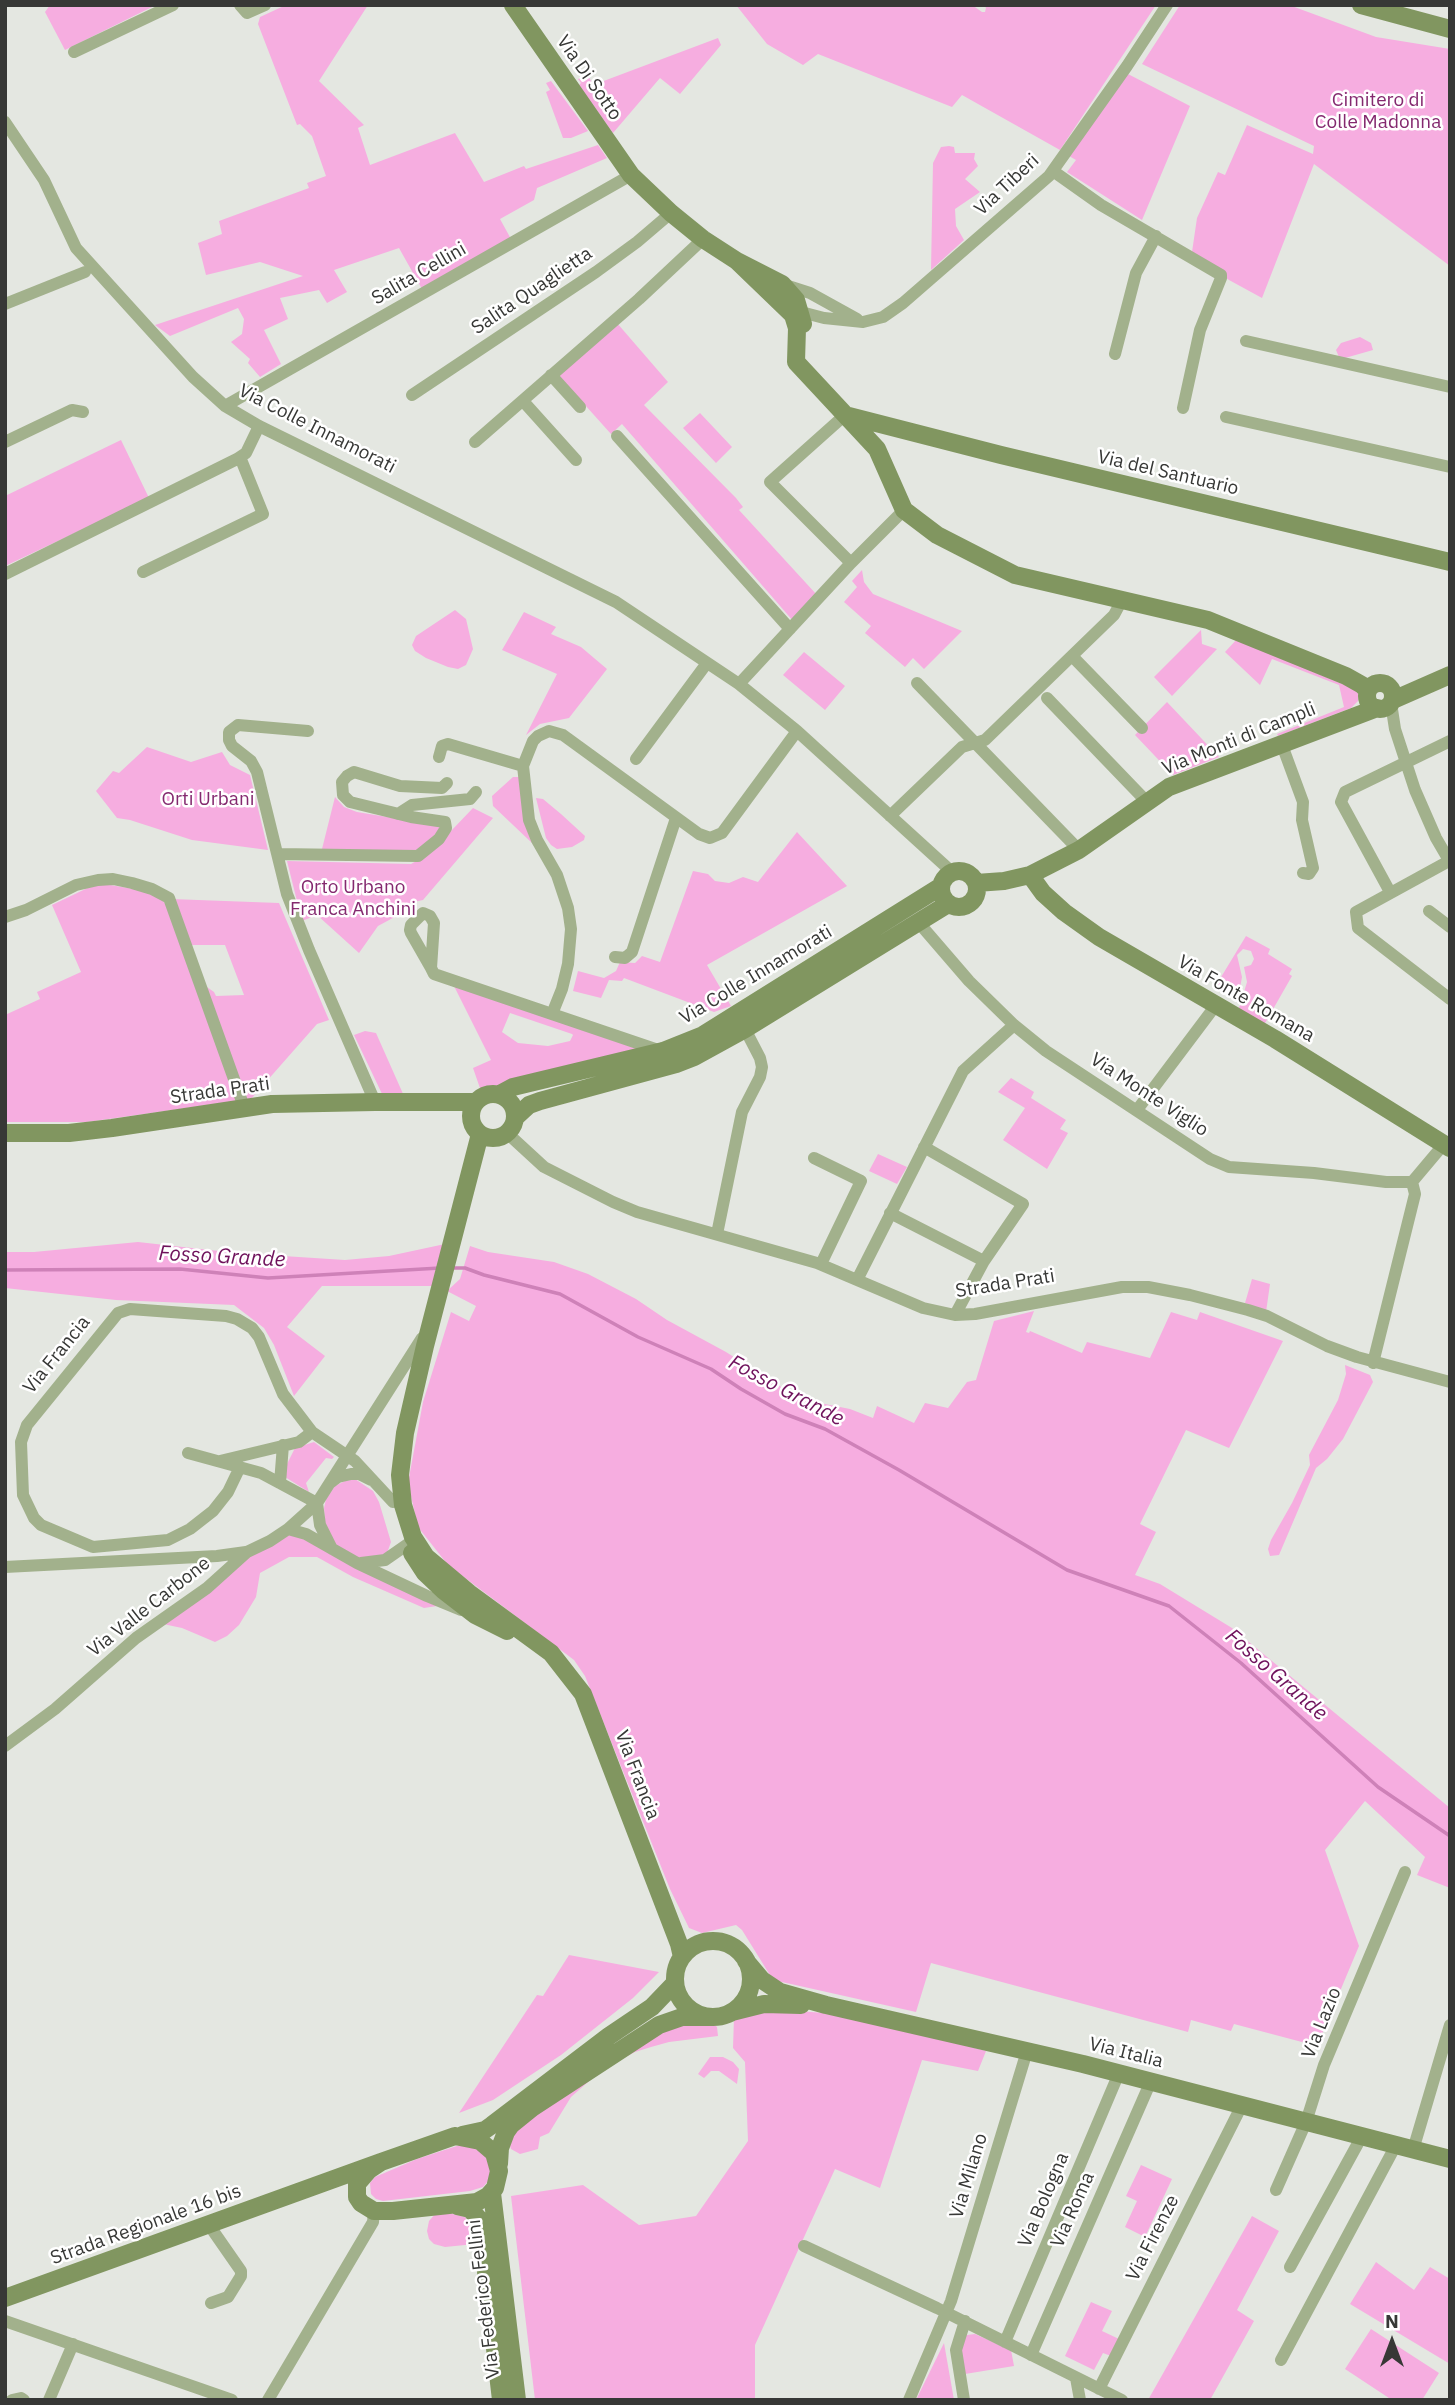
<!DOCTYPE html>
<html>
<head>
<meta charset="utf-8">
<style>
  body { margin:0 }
  #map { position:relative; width:1455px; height:2405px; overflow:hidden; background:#e4e7e1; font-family:"IBM Plex Sans",sans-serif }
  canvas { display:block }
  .frame { position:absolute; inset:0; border:7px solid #373836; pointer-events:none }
  .north { position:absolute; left:1357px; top:2307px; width:70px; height:70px; -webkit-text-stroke:5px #fff; paint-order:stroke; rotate:0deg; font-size:19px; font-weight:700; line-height:28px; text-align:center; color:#373836 }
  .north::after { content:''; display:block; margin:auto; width:24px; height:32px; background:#373836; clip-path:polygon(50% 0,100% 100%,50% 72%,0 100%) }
</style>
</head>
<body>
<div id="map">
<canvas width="1455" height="2405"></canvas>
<div class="frame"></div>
<div class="north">N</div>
</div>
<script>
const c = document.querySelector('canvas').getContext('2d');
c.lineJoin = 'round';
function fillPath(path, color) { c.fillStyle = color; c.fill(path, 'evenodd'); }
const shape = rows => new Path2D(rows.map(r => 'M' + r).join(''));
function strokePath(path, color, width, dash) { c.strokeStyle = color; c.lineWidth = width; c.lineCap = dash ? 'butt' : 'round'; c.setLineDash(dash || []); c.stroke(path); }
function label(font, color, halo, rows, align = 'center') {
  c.font = font + ' "IBM Plex Sans",sans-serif'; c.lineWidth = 5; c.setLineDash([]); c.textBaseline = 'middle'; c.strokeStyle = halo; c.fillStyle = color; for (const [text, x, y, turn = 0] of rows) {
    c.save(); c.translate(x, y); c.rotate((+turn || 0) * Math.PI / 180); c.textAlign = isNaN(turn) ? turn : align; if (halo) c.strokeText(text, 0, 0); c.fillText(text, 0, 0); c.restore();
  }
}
fillPath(shape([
  [50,5,156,5,65,50,45,12],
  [286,5,368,5,319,81,364,125,358,128,370,165,455,133,484,182,524,166,526,169,598,145,607,158,537,188,534,200,500,219,511,239,422,289,399,248,334,270,347,292,327,303,319,290,280,298,288,319,264,330,281,364,260,377,248,363,250,359,231,342,242,334,244,319,238,308,170,336,155,325,303,276,260,262,206,275,198,243,222,234,219,221,309,188,307,183,326,176,312,136,300,124,297,125,258,24,260,17],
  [736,5,972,5,982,12,985,12,986,8,984,5,1156,5,1060,150,962,95,952,107,818,54,803,65,767,44],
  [1180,5,1289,5,1376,37,1450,49,1450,266,1314,164,1262,298,1229,280,1192,252,1197,218,1218,172,1225,175,1247,125,1313,154,1314,146,1142,64],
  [718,38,721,45,680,94,660,78,613,133,579,85,581,83,578,79,588,75,593,85],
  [1126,73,1190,106,1142,220,1067,172,1076,160,1069,156],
  [551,81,588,131,571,138,563,138,546,92,550,90,546,83],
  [949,146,954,147,955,153,975,153,974,159,978,166,965,179,980,192,955,209,956,226,964,240,931,270,933,163,941,147],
  [617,323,668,382,644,405,736,498,743,507,739,510,817,595,794,622,622,424,611,434,559,376],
  [1360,337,1371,343,1373,350,1345,358,1339,357,1336,350,1341,343],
  [700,413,732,447,716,463,683,428],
  [121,440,149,498,5,566,5,496],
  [862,570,864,582,873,594,962,631,924,669,913,658,905,667,865,633,871,626,844,602,857,587,852,581],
  [455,610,466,619,473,649,466,665,458,669,448,667,426,658,415,651,412,645,416,636],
  [524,612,556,627,551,634,581,647,607,669,569,718,540,724,526,735,557,674,502,650],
  [1201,630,1202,644,1217,649,1172,696,1154,677],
  [1237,639,1359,691,1358,701,1351,708,1278,736,1277,734,1344,707,1339,685,1272,659,1260,685,1225,652],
  [804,652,845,686,825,710,783,675],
  [1167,702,1219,757,1173,775,1135,735],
  [147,747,191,762,222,752,230,765,250,775,268,850,192,840,130,820,117,818,96,791,113,771,119,773],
  [513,777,522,777,532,843,493,806,492,796],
  [335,797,344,807,357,812,442,826,438,834,415,853,322,849],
  [536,798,543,799,561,814,585,836,584,840,572,847,557,849,551,845,546,838],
  [473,808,493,818,423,900,409,903,402,913,378,926,359,953,317,915,302,921,287,861,411,864,429,854],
  [797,832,847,886,707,965,731,1006,714,1012,624,978,622,981,609,980,601,998,573,991,578,971,604,978,616,971,620,962,635,963,642,956,660,962,693,871,708,874,715,881,729,883,743,877,758,882],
  [98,883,146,891,162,900,170,909,194,978,214,992,216,996,244,995,225,945,188,945,171,899,279,903,329,1020,317,1024,251,1099,87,1122,5,1122,5,1015,40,999,37,992,81,972,52,905],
  [1246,936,1270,949,1268,954,1292,969,1289,974,1292,976,1264,1025,1238,1009,1241,1004,1236,1000,1243,995,1247,982,1244,967,1251,965,1254,959,1251,951,1243,949,1237,955,1242,977,1240,988,1227,994,1215,987],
  [454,986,646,1048,486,1089,482,1094,473,1068,491,1060],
  [510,1013,572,1034,573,1035,570,1041,548,1046,518,1043,502,1032],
  [365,1031,376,1033,404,1096,383,1096,354,1035],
  [1011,1078,1034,1092,1031,1098,1066,1120,1060,1129,1068,1133,1047,1169,1003,1140,1025,1108,998,1092],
  [878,1154,907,1167,897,1184,869,1171],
  [138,1242,237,1253,345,1260,389,1256,445,1244,433,1286,322,1286,287,1327,325,1356,294,1396,274,1345,264,1328,234,1305,116,1300,5,1288,5,1252,34,1252],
  [470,1246,488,1252,554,1262,588,1274,636,1299,667,1320,726,1352,800,1399,850,1409,873,1418,877,1406,914,1423,925,1403,948,1408,967,1382,976,1380,994,1321,1034,1311,1026,1332,1029,1333,1030,1331,1082,1353,1087,1342,1150,1358,1171,1312,1197,1320,1200,1312,1283,1341,1229,1448,1186,1430,1140,1524,1156,1532,1135,1575,1160,1584,1232,1628,1450,1808,1450,1888,1417,1875,1425,1857,1365,1801,1325,1850,1359,1946,1317,2046,1234,2024,1231,2031,1191,2020,1188,2032,931,1963,916,2012,773,1980,742,1930,736,1925,702,1933,689,1928,670,1889,585,1676,574,1660,448,1565,418,1527,408,1483,423,1402,451,1312,469,1321,476,1306,447,1291,460,1279],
  [1252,1279,1270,1284,1266,1312,1245,1303],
  [1345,1365,1370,1375,1373,1382,1343,1439,1327,1459,1316,1468,1279,1555,1270,1556,1268,1549,1271,1540,1292,1503,1310,1465,1309,1455,1338,1400,1346,1374],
  [314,1442,334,1457,332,1459,326,1458,306,1483,309,1492,285,1477,287,1464,295,1448],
  [355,1479,373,1491,379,1502,391,1542,386,1556,357,1558,337,1547,325,1523,324,1508,326,1499,335,1486,345,1481],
  [288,1529,437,1606,424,1608,353,1577,317,1557,289,1557,260,1573,256,1597,239,1625,227,1636,215,1642,182,1628,163,1624,249,1556],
  [569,1955,659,1972,633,1998,561,2055,493,2100,459,2113,537,1995,543,1996],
  [775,2009,823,2013,890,2026,986,2051,978,2071,922,2060,880,2188,835,2169,755,2345,755,2400,535,2400,511,2196,583,2185,639,2225,696,2216,748,2141,745,2062,733,2048,734,2018],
  [711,2022,717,2027,718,2036,669,2042,651,2047,635,2052,604,2068,571,2097,549,2133,540,2137,538,2149,520,2154,511,2149,510,2146,514,2130,627,2049,677,2026],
  [710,2057,723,2057,733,2062,739,2069,737,2084,719,2071,711,2071,704,2078,698,2074],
  [466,2143,472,2143,493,2163,489,2180,483,2187,470,2191,383,2201,376,2199,371,2194,370,2183,375,2177,417,2159],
  [1141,2165,1172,2179,1145,2237,1125,2227,1137,2201,1126,2196],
  [445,2212,465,2217,473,2229,475,2244,445,2247,434,2244,429,2239,427,2231,429,2221,436,2213],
  [1252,2216,1279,2231,1237,2310,1254,2321,1210,2400,1148,2400],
  [1376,2262,1414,2290,1430,2267,1450,2279,1450,2364,1350,2304],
  [1091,2302,1112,2311,1102,2331,1119,2339,1111,2356,1103,2353,1094,2370,1065,2356],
  [1371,2329,1439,2373,1422,2400,1392,2400,1345,2369],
  [975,2334,1011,2350,1014,2366,965,2374,960,2349,962,2339,967,2335],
  [944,2343,954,2400,916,2400]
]), '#f6ade0');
strokePath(shape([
  [451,1268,465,1268,484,1275,560,1294,638,1337,711,1369,741,1389,785,1414,825,1429,899,1470,1067,1570,1169,1606,1241,1663,1378,1787,1450,1836],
  [5,1270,180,1269,268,1278,440,1268]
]), '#ce81b8', 3.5);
strokePath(shape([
  [240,5,247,13,265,5],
  [74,52,173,5],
  [5,122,44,180,76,248,193,377,225,406,259,426,616,602,739,684,797,731,952,872],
  [1053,171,1101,205,1221,275,1221,278,1200,330,1183,408],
  [782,284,810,293,857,319],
  [5,304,85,272],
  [801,312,824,318,863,322,883,317,903,303,1049,176,1127,66,1167,5],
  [1246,341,1450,387],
  [1115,354,1136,273,1156,236],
  [551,375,580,407],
  [412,395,596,272,637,242,671,213],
  [523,401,576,460],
  [225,406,631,175],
  [845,415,770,482,851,563],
  [1226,417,1450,467],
  [617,436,790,629],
  [5,442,72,410,83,412],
  [475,442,639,299,703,239],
  [143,572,263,514,240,457],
  [5,574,237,459,246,453,259,426],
  [1072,656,1142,728],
  [917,683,1079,850],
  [739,684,851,563,904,510],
  [1047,698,1147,802],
  [1391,703,1395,729,1415,790,1436,838,1450,862],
  [308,731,238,725,229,732,229,740,232,746,251,761,257,772,287,894,309,950,375,1102],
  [1282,745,1303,802,1302,820,1313,868,1309,874,1303,873],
  [439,757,442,746,448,744,523,766],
  [636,759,707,663],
  [398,814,412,805,470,799,476,792],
  [890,816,962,747,985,740,1114,615,1122,600],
  [278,854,418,856,439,839,446,828,445,822,411,817,350,802,343,795,342,782,347,776,354,772,400,786,442,788,447,783],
  [1449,861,1356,912,1358,928,1450,999],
  [1390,892,1341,802,1345,792,1450,741],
  [1429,911,1450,927],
  [5,917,26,910,76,885,98,880,113,879,132,883,152,889,169,898,244,1107],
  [919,923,969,981,1014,1025,1046,1051,1210,1159,1229,1167,1314,1173,1386,1182,1412,1182],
  [615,957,625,958,632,952,676,818],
  [431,968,434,923,430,916,423,913,411,925,410,930,411,933,431,968,434,974,661,1051],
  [552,1014,562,989,568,964,571,929,568,908,557,875,537,840,529,820,523,766,533,741,538,736,549,731,563,735,699,834,710,838,722,833,797,731],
  [1137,1110,1216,1005],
  [507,1133,544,1167,613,1202,637,1212,817,1263,923,1308,955,1315,975,1314,1122,1287,1148,1287,1190,1295,1248,1310,1267,1316,1327,1346,1357,1357,1450,1382],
  [924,1147,1023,1204,984,1261,955,1315],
  [814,1158,861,1181,821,1264],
  [1412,1182,1444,1144],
  [890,1213,984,1261],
  [717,1234,742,1112,760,1077,762,1067,760,1058,745,1029],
  [857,1280,963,1071,1014,1025],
  [1373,1363,1415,1194,1412,1182],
  [188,1453,261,1473,317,1503],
  [220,1461,299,1442,312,1432],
  [240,1467,228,1492,213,1511,190,1529,168,1540,93,1547,41,1525,34,1518,23,1495,21,1442,27,1425,118,1313,130,1309,226,1316,237,1319,252,1328,259,1337,283,1394,312,1432,355,1461,393,1502],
  [280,1483,283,1445],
  [330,1483,338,1477,351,1474,359,1474,371,1480],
  [317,1503,320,1525,332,1549],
  [288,1529,306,1534,357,1563,427,1596,461,1610],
  [361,1563,385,1560,408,1544],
  [5,1567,217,1556,246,1552],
  [5,1746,55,1709,136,1638,207,1588,247,1552,270,1541,288,1529,317,1503,422,1338],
  [1413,2150,1450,2025],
  [1276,2190,1306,2122,1324,2065,1405,1872],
  [209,2225,241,2271,241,2276,228,2297,211,2303],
  [804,2246,937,2308,1122,2400],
  [1290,2267,1362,2136],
  [5,2321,232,2400],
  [1005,2342,1119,2073],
  [1031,2355,1151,2081],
  [1281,2360,1396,2145],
  [1076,2378,1080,2400],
  [1099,2389,1242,2105],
  [12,2400,21,2398,24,2400],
  [49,2400,73,2344],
  [268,2400,373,2222,374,2211],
  [909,2400,951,2301,1027,2051],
  [964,2400,956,2350,965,2321]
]), '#a2b18c', 12);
strokePath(shape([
  [513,5,631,175,671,213,703,239,737,261,782,284,796,300,803,324],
  [1361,5,1450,29],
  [737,261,793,315,797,328,796,362,877,449,904,510,937,535,1015,575,1208,620,1346,676,1362,685,1368,691],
  [845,415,1001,455,1450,562],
  '1367 696a13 13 0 1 1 26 0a13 13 0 1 1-26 0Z',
  [1393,700,1450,675],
  '941 889a18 18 0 1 1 36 0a18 18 0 1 1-36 0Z',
  [1030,875,1043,893,1064,912,1099,937,1275,1039,1450,1148],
  [976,883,1004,881,1030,875,1079,850,1169,787,1377,708],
  '471 1116a22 22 0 1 1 44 0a22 22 0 1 1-44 0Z',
  [500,1094,513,1087,663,1051,703,1035,940,887],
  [516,1117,529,1105,540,1101,676,1064,694,1057,745,1029,948,904],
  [5,1133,69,1133,112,1128,272,1104,375,1102,475,1102],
  [480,1134,425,1346,405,1433,400,1475,403,1505,413,1537,426,1557,469,1593,551,1653,583,1694,679,1944,682,1957],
  [412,1553,425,1573,444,1591,475,1615,507,1631],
  '675 1979a38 38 0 1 1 76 0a38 38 0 1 1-76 0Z',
  [746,1961,762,1980,780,1992,826,2005,1083,2064,1450,2159],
  [732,2012,764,2004,801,2005],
  [462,2135,485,2130,492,2125,609,2036,652,2007,675,1983],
  [455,2136,480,2141,494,2153,499,2171,495,2188,488,2196,477,2202,393,2211,374,2211,361,2203,357,2197,357,2184,369,2170,381,2162,455,2136],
  [499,2164,500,2148,506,2132,511,2125,532,2108,659,2025,682,2017,710,2017],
  [492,2193,517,2400],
  [457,2206,470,2209,480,2220,501,2400],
  [5,2298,381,2162]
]), '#819660', 18);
label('19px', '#373836', '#fff', [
  ["Via Di Sotto",589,78,55],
  ["Via Tiberi",1007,185,-43],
  ["Salita Cellini",419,274,-30],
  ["Salita Quaglietta",532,291,-34],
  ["Via Colle Innamorati",317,429,27],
  ["Via del Santuario",1168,473,13],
  ["Via Monti di Campli",1239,739,-22],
  ["Via Colle Innamorati",756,975,-31],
  ["Via Fonte Romana",1246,999,30],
  ["Strada Prati",220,1091,-8],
  ["Via Monte Viglio",1149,1095,33],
  ["Strada Prati",1005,1284,-9],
  ["Via Francia",57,1355,-51],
  ["Via Valle Carbone",149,1607,-38],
  ["Via Francia",637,1775,69],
  ["Via Lazio",1322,2023,-68],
  ["Via Italia",1126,2053,14],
  ["Via Milano",969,2176,-73],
  ["Via Bologna",1044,2200,-67],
  ["Via Roma",1073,2210,-66],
  ["Strada Regionale 16 bis",146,2225,-20],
  ["Via Firenze",1153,2238,-63],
  ["Via Federico Fellini",484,2299,-97]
]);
label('19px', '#84296f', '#fff', [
  ["Cimitero di",1378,101],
  ["Colle Madonna",1378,123],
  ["Orti Urbani",208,800],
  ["Orto Urbano",353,888],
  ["Franca Anchini",353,910]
]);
label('italic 21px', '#6f125c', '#fff', [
  ["Fosso Grande",222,1257,3],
  ["Fosso Grande",786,1391,28],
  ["Fosso Grande",1276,1675,41]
]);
</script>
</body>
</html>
